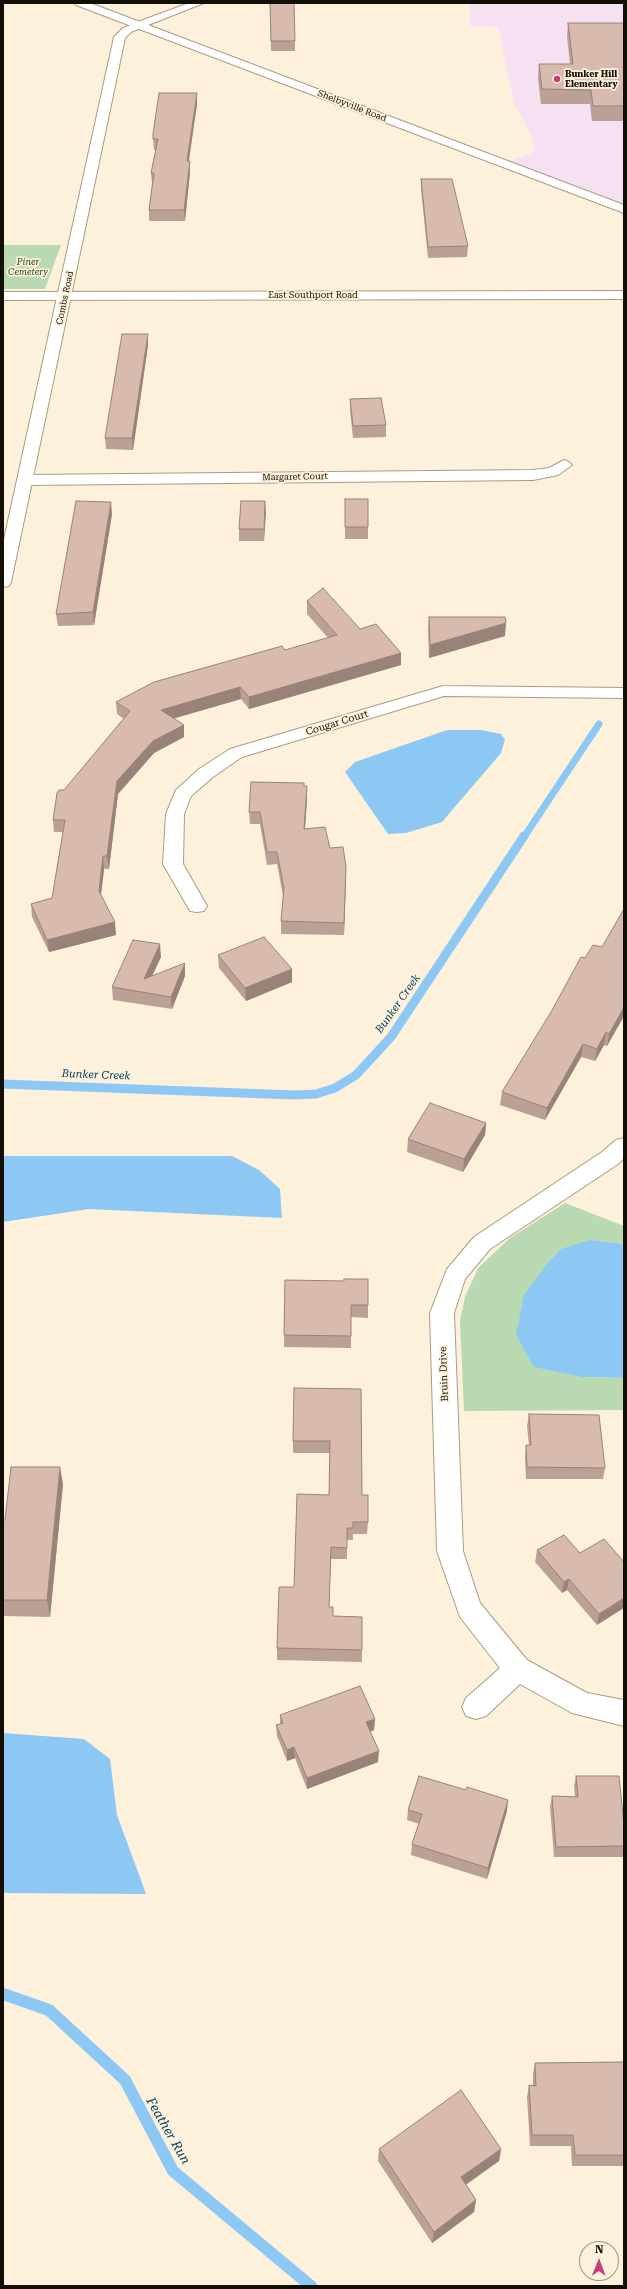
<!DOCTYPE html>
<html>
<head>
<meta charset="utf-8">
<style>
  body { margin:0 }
  #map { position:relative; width:627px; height:2289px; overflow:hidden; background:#fdf1db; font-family:"Roboto Serif",serif }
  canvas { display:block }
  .frame { position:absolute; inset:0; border:4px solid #130e06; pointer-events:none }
  .north { position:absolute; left:579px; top:2241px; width:40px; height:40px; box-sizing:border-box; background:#fdf1db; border:1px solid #9f9686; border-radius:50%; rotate:1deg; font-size:11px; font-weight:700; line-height:16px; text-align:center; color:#130e06 }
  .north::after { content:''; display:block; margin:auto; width:14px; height:18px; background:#c73e78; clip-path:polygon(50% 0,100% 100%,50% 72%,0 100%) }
</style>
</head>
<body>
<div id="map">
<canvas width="627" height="2289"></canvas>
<div class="frame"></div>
<div class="north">N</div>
</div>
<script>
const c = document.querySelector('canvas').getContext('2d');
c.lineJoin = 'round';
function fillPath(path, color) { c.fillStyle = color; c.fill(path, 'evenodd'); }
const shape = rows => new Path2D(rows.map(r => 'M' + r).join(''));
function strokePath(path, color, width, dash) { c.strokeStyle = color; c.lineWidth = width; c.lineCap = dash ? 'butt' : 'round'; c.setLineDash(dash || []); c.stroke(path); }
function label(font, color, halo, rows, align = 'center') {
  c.font = font + ' "Roboto Serif",serif'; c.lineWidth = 3.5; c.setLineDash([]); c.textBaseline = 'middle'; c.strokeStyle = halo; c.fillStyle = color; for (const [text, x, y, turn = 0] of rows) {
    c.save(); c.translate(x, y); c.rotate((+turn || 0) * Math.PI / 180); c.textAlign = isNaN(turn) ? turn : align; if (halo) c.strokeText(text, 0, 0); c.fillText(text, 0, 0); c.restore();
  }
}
fillPath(shape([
  [470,3,624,3,624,209,501,163,530,154,534,151,534,148,530,133,514,103,498,27,470,26]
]), '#f5e1f2');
fillPath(shape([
  [3,245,61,245,45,289,3,289],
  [565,1203,624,1226,624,1244,620,1243,582,1377,624,1378,624,1410,464,1411,460,1321,465,1297,478,1268,510,1238]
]), '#b9dab0');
fillPath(shape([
  [447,730,481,730,501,734,505,740,501,753,442,822,406,833,388,834,345,772,355,762],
  [5,1156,232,1156,259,1170,280,1189,282,1218,89,1209,3,1222,3,1160],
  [589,1240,624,1244,624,1378,582,1377,534,1367,516,1335,524,1295,546,1265,561,1249],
  [3,1733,84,1739,110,1759,117,1815,146,1894,3,1893]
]), '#8dc8f5');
strokePath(shape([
  [524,837,599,724]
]), '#8dc8f5', 7);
strokePath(shape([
  [3,1084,294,1095,316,1094,335,1088,356,1075,391,1037,524,836]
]), '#8dc8f5', 9);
strokePath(shape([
  [3,1994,49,2010,125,2080,173,2171,311,2286]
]), '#8dc8f5', 12);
const minor = shape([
  [189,3,204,3,143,27,135,27,133,25,135,23,189,3],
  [564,460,569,462,572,465,558,475,533,480,25,485,19,483,17,480,19,477,25,475,533,470,549,468,564,460],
  [443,686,624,688,624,698,444,696,242,757,213,777,191,796,184,814,183,864,207,906,204,911,197,912,190,911,163,864,166,814,176,790,199,769,230,749,443,686],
  [624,1138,624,1158,618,1164,490,1249,465,1279,454,1313,463,1551,480,1603,527,1660,587,1693,624,1700,624,1726,572,1713,520,1684,486,1716,476,1719,466,1716,462,1707,466,1698,500,1668,460,1617,437,1551,430,1313,447,1269,474,1237,602,1152,616,1140,624,1138]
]);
const tertiary = shape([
  [139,22,145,25,143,27,131,32,125,38,11,582,9,586,3,587,3,544,114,37,123,28,139,22]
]);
const secondary = shape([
  [75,3,90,3,624,205,624,213,76,5,75,3],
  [624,291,624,299,3,300,3,292,624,291]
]);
strokePath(minor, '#aa9c82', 2);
strokePath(tertiary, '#aa9c82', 2);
strokePath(secondary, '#aa9c82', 2);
fillPath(minor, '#fff');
fillPath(tertiary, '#fff');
fillPath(secondary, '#fff');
fillPath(shape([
  [270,3,295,41,295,51,271,51],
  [568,23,624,23,624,121,592,121,590,104,541,104,538,78,539,64,570,64,567,37],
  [197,93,197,104,189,161,190,161,190,172,185,221,149,221,149,210,152,184,151,173,156,150,154,150,153,139],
  [421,179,468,246,467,257,428,258,421,189],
  [148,345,133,450,106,449,105,438],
  [350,399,386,425,386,437,353,438,350,410],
  [345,499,368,499,368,539,345,539],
  [265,501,264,541,239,541,239,529],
  [112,514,94,625,58,626,56,614],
  [307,601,360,629,401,665,249,709,241,699,174,718,184,725,184,737,154,753,118,794,109,869,104,869,101,895,116,935,49,952,32,917,31,904,52,898,63,832,54,832,53,820,64,790,124,719,117,714,116,702,285,650,328,638,307,614],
  [429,617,505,636,429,658,428,629],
  [304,786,307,799,305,829,330,848,346,866,344,935,281,934,281,921,283,896,277,864,267,865,260,824,250,824,249,812],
  [624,909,624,1016,607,1046,604,1045,595,1061,581,1057,545,1120,500,1105,502,1092,585,958,602,947],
  [218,955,292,969,292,982,246,1001,219,968],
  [161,957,152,976,185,976,172,1009,113,1000,112,987],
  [486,1123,485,1135,463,1172,407,1152,408,1139],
  [285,1280,368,1305,368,1318,351,1317,351,1348,284,1347],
  [361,1389,362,1495,368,1522,367,1534,353,1534,353,1540,347,1540,347,1559,331,1559,329,1607,333,1616,362,1617,362,1662,277,1660,277,1648,294,1587,329,1495,330,1453,293,1453,293,1441],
  [529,1414,605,1468,603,1479,526,1479,525,1457,526,1445,529,1445,527,1426],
  [63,1484,50,1617,3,1616,3,1520,5,1520],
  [537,1550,580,1553,624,1562,597,1625,567,1590,562,1593,535,1562],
  [280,1715,375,1719,374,1730,370,1732,378,1762,307,1789,295,1758,287,1761,277,1736,276,1725,280,1724],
  [576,1776,624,1825,624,1857,554,1857,550,1807,552,1796,575,1797,574,1786],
  [408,1810,507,1811,487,1879,411,1855,412,1844,419,1824,407,1820],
  [624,2062,624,2166,572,2166,571,2146,530,2146,527,2097,529,2085,533,2086,533,2074,535,2063],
  [379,2149,501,2149,499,2161,466,2185,476,2200,474,2212,432,2243,378,2161]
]), '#bba096');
fillPath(shape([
  [197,93,197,104,187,172,187,161],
  [190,161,190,172,185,221,184,210],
  [148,334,148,345,133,450,132,438],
  [265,501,266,513,264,541,264,529],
  [111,502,112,514,94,625,93,612],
  [506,623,505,636,429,658,430,645],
  [401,653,401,665,249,709,249,697],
  [240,687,241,699,162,722,161,710],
  [184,725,184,737,154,753,118,794,109,869,107,856,117,781,153,741],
  [307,786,307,799,304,841,304,829],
  [103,856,104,869,100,903,99,891],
  [346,866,346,879,344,935,344,923],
  [115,922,116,935,49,952,47,940],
  [160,944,161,957,145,991,144,979],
  [185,963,185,976,172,1009,171,997],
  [292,969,292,982,246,1001,245,988],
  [624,1007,624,1016,607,1046,609,1034],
  [606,1032,604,1045,595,1061,597,1049],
  [583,1044,581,1057,545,1120,547,1108],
  [486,1123,485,1135,463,1172,464,1159],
  [60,1467,63,1484,50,1617,47,1600],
  [569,1579,567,1590,562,1593,564,1582],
  [624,1598,624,1608,597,1625,599,1614],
  [375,1719,374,1730,366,1733,366,1722],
  [294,1747,295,1758,287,1761,287,1750],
  [379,1751,378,1762,307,1789,307,1778],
  [508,1800,507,1811,487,1879,488,1868],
  [501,2149,499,2161,459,2189,461,2177],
  [476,2200,474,2212,432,2243,434,2232]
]), '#98827a');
const building = shape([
  [270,3,294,3,295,41,271,41,270,3],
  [568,23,624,23,624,106,593,106,591,90,542,89,539,64,573,64,568,23],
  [159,93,197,93,187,161,190,161,184,210,149,210,154,173,151,173,158,139,153,139,153,134,159,93],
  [421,179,452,179,468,246,428,247,421,179],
  [122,334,148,334,132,438,105,438,122,334],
  [381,398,386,425,353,426,350,399,381,398],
  [345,499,368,499,368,527,345,527,345,499],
  [76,501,111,502,93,612,56,614,76,501],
  [241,501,265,501,264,529,239,529,241,501],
  [323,588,360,629,376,624,401,653,249,697,240,687,161,710,184,725,153,741,117,781,107,856,103,856,99,891,115,922,47,940,31,904,52,898,65,820,53,820,57,793,59,790,64,790,130,711,116,702,154,682,282,646,285,650,337,635,307,601,323,588],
  [429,617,505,617,506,623,430,645,429,617],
  [251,782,304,783,304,786,307,786,304,829,325,827,330,848,343,847,346,866,344,923,281,921,284,888,277,852,267,852,260,812,249,812,251,782],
  [624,909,624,1007,609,1034,606,1032,597,1049,583,1044,547,1108,502,1092,551,1012,581,957,585,958,593,945,602,947,624,909],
  [264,937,292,969,245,988,218,955,264,937],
  [133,940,160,944,144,979,185,963,171,997,112,987,133,940],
  [430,1103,486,1123,464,1159,408,1139,430,1103],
  [344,1279,368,1279,368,1305,351,1305,351,1336,284,1335,285,1280,344,1281,344,1279],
  [294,1388,361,1389,362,1495,368,1495,368,1522,353,1522,353,1528,347,1528,347,1548,331,1547,329,1607,333,1607,333,1616,362,1617,362,1650,277,1648,279,1587,294,1587,297,1494,329,1495,330,1441,293,1441,294,1388],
  [529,1414,599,1415,605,1468,527,1467,526,1445,531,1445,529,1414],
  [11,1467,60,1467,47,1600,3,1600,3,1520,5,1520,11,1467],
  [564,1535,580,1553,604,1539,624,1562,624,1598,599,1614,569,1579,564,1582,537,1550,564,1535],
  [360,1686,375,1719,366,1722,379,1751,307,1778,294,1747,287,1750,276,1725,283,1723,280,1715,360,1686],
  [419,1776,466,1790,467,1787,508,1800,488,1868,412,1844,422,1814,408,1810,419,1776],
  [576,1776,619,1776,624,1825,624,1846,556,1847,552,1796,578,1797,576,1776],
  [624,2062,624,2155,575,2155,573,2135,532,2135,529,2085,536,2086,535,2063,624,2062],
  [461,2090,501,2149,461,2177,476,2200,434,2232,379,2149,461,2090]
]);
fillPath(building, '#d9baae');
strokePath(building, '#98827a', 1);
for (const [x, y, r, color] of [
  [557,79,4,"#c73e78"]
]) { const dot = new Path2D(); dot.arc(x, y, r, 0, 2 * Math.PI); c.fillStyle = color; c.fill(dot); strokePath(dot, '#fdf1db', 1.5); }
label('bold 9px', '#130e06', '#fdf1db', [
  ["Bunker Hill",565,74],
  ["Elementary",565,84]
], 'left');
label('9px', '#130e06', '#fdf1db', [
  ["Shelbyville Road",352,106,21],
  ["East Southport Road",313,295],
  ["Combs Road",65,298,-78],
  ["Margaret Court",295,477,-1]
]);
label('italic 9px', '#1a3e0f', '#fdf1db', [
  ["Piner",28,262],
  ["Cemetery",28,272]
]);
label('10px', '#130e06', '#fdf1db', [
  ["Cougar Court",337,723,-17],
  ["Bruin Drive",444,1374,-92]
]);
label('italic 11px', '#003f63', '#fdf1db', [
  ["Bunker Creek",398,1004,-55],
  ["Bunker Creek",96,1075,2]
]);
label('italic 13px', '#003f63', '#fdf1db', [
  ["Feather Run",168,2131,60]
]);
</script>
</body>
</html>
